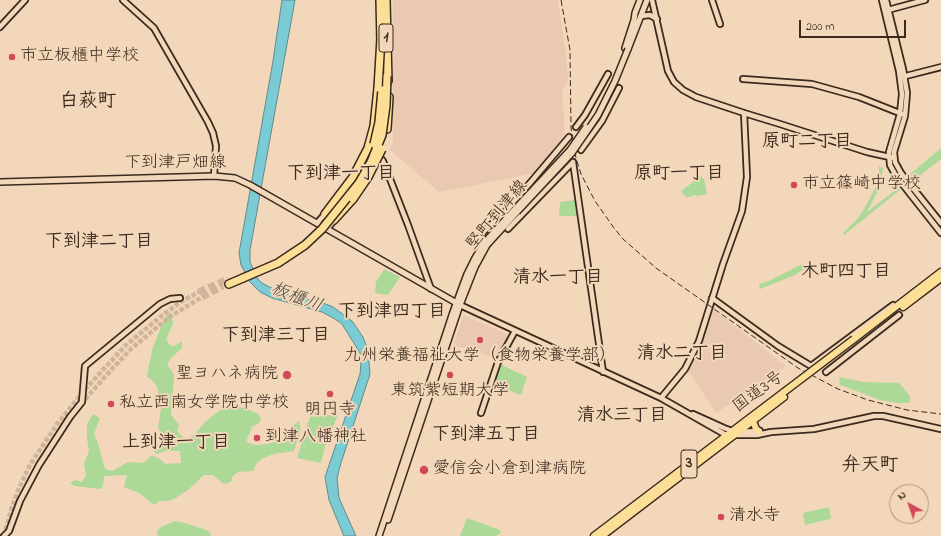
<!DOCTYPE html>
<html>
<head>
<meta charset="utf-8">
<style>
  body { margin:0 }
  #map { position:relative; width:941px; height:536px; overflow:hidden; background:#f3d7ba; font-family:"Indie Flower",sans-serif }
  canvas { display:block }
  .north { position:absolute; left:889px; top:484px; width:40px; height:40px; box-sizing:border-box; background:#f3d7ba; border:1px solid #a9927c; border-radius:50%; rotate:320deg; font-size:11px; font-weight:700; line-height:16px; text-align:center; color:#3b2a1e }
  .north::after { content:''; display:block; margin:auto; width:14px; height:18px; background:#d1495b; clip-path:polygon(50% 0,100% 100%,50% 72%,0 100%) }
  .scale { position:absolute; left:799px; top:20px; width:107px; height:18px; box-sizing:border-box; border:2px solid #3b2a1e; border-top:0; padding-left:5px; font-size:12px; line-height:14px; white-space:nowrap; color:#3b2a1e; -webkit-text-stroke:3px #f3d7ba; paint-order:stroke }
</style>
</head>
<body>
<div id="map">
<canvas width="941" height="536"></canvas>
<div class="north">N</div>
<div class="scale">200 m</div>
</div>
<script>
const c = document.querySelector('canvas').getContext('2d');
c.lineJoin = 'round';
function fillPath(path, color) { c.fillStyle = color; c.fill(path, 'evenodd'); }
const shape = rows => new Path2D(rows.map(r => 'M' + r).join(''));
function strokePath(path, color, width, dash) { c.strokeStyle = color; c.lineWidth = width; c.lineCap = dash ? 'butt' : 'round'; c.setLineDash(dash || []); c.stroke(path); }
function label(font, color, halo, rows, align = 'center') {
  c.font = font + ' "Indie Flower","Klee One",sans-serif'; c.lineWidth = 4; c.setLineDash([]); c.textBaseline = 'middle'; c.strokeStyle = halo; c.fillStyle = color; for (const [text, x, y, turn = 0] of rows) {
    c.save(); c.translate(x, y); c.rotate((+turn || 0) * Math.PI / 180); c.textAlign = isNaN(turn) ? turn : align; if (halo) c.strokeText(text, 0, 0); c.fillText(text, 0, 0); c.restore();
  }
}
fillPath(shape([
  [393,0,558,0,565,46,568,80,562,92,565,133,536,173,439,192,390,150,393,141],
  [712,308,786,366,716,413,687,368],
  [464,315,509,335,497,358,453,345]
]), '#e9c9b1');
fillPath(shape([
  [941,148,941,159,913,181,909,175],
  [879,166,883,168,881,182,879,189,867,212,898,188,900,190,844,235,843,233,859,217,867,204,878,181],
  [701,176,704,179,707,194,697,196,694,195,687,198,681,191],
  [576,200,578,216,559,216,560,202],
  [804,263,804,269,795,275,760,289,759,284,769,281],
  [384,269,400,277,388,295,375,293,376,282],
  [171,312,173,324,166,339,169,344,173,347,182,341,182,348,171,358,167,365,172,371,174,376,171,415,179,425,177,431,186,440,195,434,206,421,232,401,237,406,252,411,258,414,261,418,259,423,252,427,246,442,255,445,268,444,280,440,294,425,299,421,301,430,294,451,273,454,262,459,256,464,253,471,238,472,232,477,231,482,224,484,213,475,204,475,188,490,174,499,168,501,159,501,154,505,139,493,124,487,127,475,104,476,103,486,100,489,75,486,70,483,75,480,82,482,86,475,84,464,89,451,87,438,87,424,93,414,100,418,94,434,98,444,105,469,112,471,128,462,144,463,152,455,163,461,165,464,181,463,180,451,166,451,156,454,151,448,164,441,158,427,161,408,157,387,152,380,147,377,149,365,153,347,161,327,167,315],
  [498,363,527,377,521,395,492,384],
  [839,377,863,382,899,383,910,396,910,401,908,403,898,403,880,400,867,395,840,385],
  [337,414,337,417,325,447,321,463,297,458,310,417],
  [829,507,831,518,830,519,805,525,803,513],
  [467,518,500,530,501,533,496,536,460,536],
  [175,521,185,523,206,530,210,533,211,536,158,536,157,531,161,527]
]), '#acd997');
const water = shape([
  [282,0,295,0,250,250,250,262,257,278,262,283,281,293,323,303,333,307,352,321,363,337,368,350,370,374,341,463,337,478,339,498,356,536,344,536,329,500,325,477,360,374,361,362,360,353,342,324,335,319,322,312,272,298,260,292,250,282,241,265,239,253,273,61,282,0]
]);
fillPath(water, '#7acbd3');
strokePath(water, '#618b8b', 1);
strokePath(shape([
  [81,404,112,369,131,349,168,318,202,297],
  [4,536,11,510,19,488,30,465,57,424,89,385,126,345,164,314,182,301,199,292]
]), '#ceb49b', 4.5, [4.5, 2]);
strokePath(shape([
  [199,292,228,279],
  [202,297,223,286]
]), '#ceb49b', 7, [7, 3.5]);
const tertiary = shape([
  [123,0,154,28,208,122,213,133,216,146,214,176],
  [652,0,668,71,674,82,683,90,696,97,744,113,780,124,867,152,894,158],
  [712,0,720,24],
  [882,0,899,71,902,94,900,114,889,152,890,165,896,176,941,233],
  [886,0,903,69,907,93,905,116,894,152,895,162,901,173,941,223],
  [888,10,925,0],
  [641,16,650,15,657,19],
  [0,27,25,0],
  [902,77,941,67],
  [743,79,812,84,859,97,902,114],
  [576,127,585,115,608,74],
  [581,150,602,121,619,88],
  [378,155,383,161,408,225,431,289],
  [573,162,603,372],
  [317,223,326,213],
  [327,229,336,218],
  [508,229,573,162],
  [483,232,508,209,569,137],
  [712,298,778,346,811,366,893,305],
  [460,305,661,398,726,435,757,435,771,432,814,429,874,416,883,416,941,429],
  [826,372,899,315],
  [661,398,685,369,699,341,723,264,742,211,747,177,744,113],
  [481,413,498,362,515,331],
  [693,414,724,428,735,432,760,431],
  [4,536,9,531,20,501,39,465,70,417,82,402,85,366,160,304,170,299,180,298]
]);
const secondary = shape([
  [625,48,634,20,635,13,640,0],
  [628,49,647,0],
  [0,182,214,176,235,178,250,185,460,305],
  [388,520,460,305,475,267,487,245,517,212],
  [379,536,453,312,467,274,475,258,484,243,515,209]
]);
const trunk = shape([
  [903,307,941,278],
  [854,339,941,272],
  [753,421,756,429,759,431],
  [594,536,784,392],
  [602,536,784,397]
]);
const motorway = shape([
  [380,0,381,43],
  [386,0,388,81],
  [387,129,389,97],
  [325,214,353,177,368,148,374,126,378,88],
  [334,220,353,199],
  [229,284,243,278]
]);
strokePath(tertiary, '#3b2a1e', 8);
strokePath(secondary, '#3b2a1e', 8);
strokePath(trunk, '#3b2a1e', 9);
strokePath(motorway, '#3b2a1e', 10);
strokePath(tertiary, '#f3d7ba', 4.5);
strokePath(secondary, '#f3d7ba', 5);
strokePath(trunk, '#fdde96', 6);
strokePath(motorway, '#fdde96', 7);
strokePath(shape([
  [561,0,570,50,571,128,576,158,581,174,595,201,614,228,623,239,656,268,798,368,838,389,868,400,907,410,941,414]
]), '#3b2a1e', 1, [6, 3]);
const secondaryBridge = shape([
  [515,209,570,150,586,127],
  [517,212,572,153,598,115,615,81,628,49]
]);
const trunkBridge = shape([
  [784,392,854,339]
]);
const motorwayBridge = shape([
  [378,88,381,38],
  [374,144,379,122,382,90],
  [353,199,368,177,382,149],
  [243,278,278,263,305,245,322,229,359,183,371,162,382,135,386,105,387,76]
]);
strokePath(secondaryBridge, '#3b2a1e', 8, []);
strokePath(trunkBridge, '#3b2a1e', 9, []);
strokePath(motorwayBridge, '#3b2a1e', 10, []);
strokePath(secondaryBridge, '#f3d7ba', 5);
strokePath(trunkBridge, '#fdde96', 6);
strokePath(motorwayBridge, '#fdde96', 7);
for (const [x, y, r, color] of [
  [12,57,4,"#d1495b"],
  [794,185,4,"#d1495b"],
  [480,340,4,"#d1495b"],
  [287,375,5,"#d1495b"],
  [450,375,4,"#d1495b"],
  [330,394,4,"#d1495b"],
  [111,404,4,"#d1495b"],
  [257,438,4,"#d1495b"],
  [424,470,5,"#d1495b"],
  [721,517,4,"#d1495b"]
]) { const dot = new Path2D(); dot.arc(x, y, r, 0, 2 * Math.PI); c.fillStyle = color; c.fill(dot); strokePath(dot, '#f3d7ba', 1.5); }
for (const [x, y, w] of [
  [386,38,14],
  [689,464,16]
]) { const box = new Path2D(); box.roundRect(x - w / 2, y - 14, w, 28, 3); c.fillStyle = '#f3d7ba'; c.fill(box); strokePath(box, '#3b2a1e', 1); }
label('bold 16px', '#3b2a1e', null, [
  ["1",386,38],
  ["3",689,464]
]);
label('17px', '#3b2a1e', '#f3d7ba', [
  ["市立板櫃中学校",20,57],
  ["市立篠崎中学校",802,185],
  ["九州栄養福祉大学（食物栄養学部）",480,357,"center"],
  ["聖ヨハネ病院",278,375,"right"],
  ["東筑紫短期大学",450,392,"center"],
  ["私立西南女学院中学校",119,404],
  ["明円寺",330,411,"center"],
  ["到津八幡神社",265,438],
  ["愛信会小倉到津病院",433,470],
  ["清水寺",729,517]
], 'left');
label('17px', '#3b2a1e', '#f3d7ba', [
  ["下到津戸畑線",175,164],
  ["堅町到津線",498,216,-50],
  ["国道3号",759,393,-36]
]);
label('bold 18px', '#3b2a1e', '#f3d7ba', [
  ["原町二丁目",807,143],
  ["下到津一丁目",341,175],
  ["原町一丁目",679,175],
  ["下到津二丁目",99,243],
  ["木町四丁目",846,273],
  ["清水一丁目",558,279],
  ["下到津四丁目",392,313],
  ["下到津三丁目",276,337],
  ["清水二丁目",682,355],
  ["清水三丁目",622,417],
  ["下到津五丁目",486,436],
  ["上到津一丁目",176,444]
]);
label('italic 18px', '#484a42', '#f3d7ba', [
  ["板櫃川",296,299,21]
]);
label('bold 19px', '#3b2a1e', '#f3d7ba', [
  ["白萩町",88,103],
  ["弁天町",870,467]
]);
</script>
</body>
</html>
